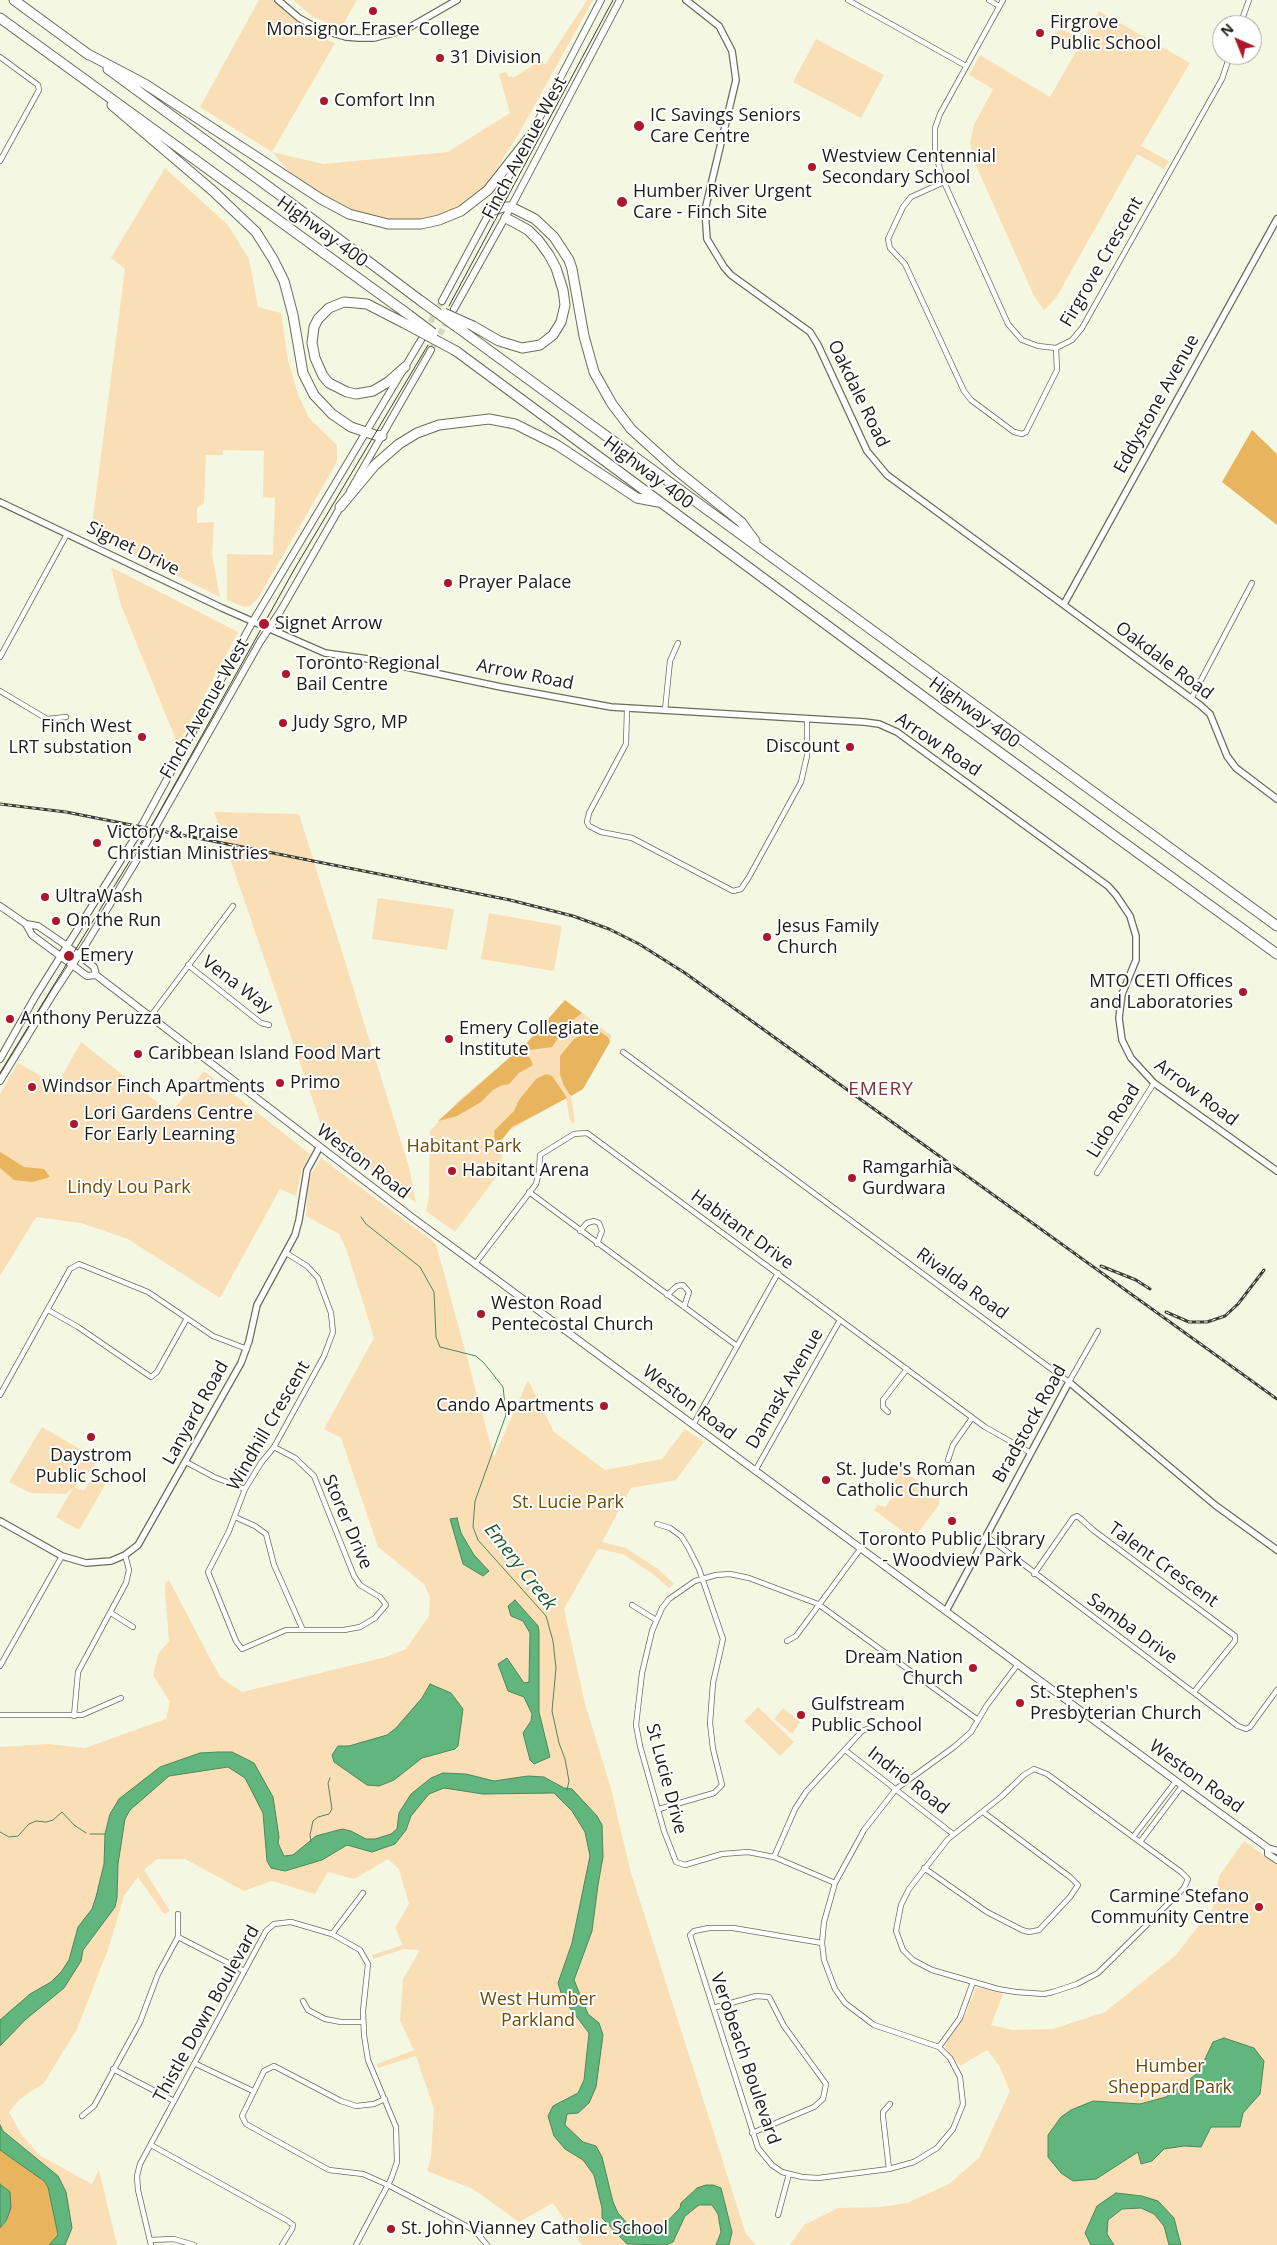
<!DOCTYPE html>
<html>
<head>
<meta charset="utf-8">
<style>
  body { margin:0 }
  #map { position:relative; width:1277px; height:2245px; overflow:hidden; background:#f4f8e3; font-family:"Open Sans",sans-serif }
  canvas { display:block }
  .north { position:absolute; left:1212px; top:15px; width:50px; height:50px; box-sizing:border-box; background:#fff; border:1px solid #a4a5a2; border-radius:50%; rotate:316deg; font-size:14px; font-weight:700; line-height:20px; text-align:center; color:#1c1d16 }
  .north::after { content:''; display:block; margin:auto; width:18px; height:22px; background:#ac172c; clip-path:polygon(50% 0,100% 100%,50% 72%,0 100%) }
</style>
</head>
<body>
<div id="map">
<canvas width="1277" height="2245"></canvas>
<div class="north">N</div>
</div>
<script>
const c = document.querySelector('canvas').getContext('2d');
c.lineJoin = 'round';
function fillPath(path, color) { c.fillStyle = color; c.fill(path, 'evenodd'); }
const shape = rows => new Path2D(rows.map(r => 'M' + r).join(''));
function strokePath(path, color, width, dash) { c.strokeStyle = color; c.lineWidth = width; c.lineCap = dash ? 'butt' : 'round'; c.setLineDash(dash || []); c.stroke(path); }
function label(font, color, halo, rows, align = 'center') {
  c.font = font + ' "Open Sans",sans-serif'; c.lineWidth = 4; c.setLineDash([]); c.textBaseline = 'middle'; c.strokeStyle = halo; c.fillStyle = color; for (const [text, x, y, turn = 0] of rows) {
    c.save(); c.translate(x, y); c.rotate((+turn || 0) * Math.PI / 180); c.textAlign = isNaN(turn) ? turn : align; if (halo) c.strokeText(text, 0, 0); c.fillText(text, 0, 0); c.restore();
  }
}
fillPath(shape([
  [259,0,272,0,304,28,315,35,335,43,272,152,323,164,448,152,510,113,499,74,506,72,509,77,512,76,513,78,541,60,545,65,587,0,593,0,518,135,484,188,451,212,422,221,400,221,357,212,316,191,294,177,272,152,200,107],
  [293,0,357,0,341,28,313,17],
  [1099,11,1190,63,1141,146,1169,161,1164,169,1137,154,1056,298,1044,310,1034,296,975,163,970,143,974,125,993,89,969,75,980,55,1050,97],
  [1060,28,1075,36,1071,48,1057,45,1056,34],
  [816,39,884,75,861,118,793,82],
  [165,168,228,225,249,259,258,307,281,313,288,360,298,394,309,418,337,445,337,462,258,598,250,606,244,607,227,600,227,554,273,555,275,498,263,497,264,451,223,450,223,455,206,455,204,503,197,508,197,523,214,522,212,554,220,597,91,533,125,269,111,258],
  [111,567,238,632,178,745,121,605],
  [214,812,299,814,409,1167,416,1203,324,1133],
  [378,898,454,909,447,950,372,939],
  [489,913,562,926,554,971,481,959],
  [565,1000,612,1036,583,1089,571,1096,575,1122,572,1123,570,1120,566,1098,507,1132,500,1142,503,1168,455,1232,426,1211,429,1197,430,1131,458,1101,525,1045],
  [81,1042,171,1113,204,1071,310,1154,302,1169,296,1196,280,1189,220,1298,128,1239,81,1223,36,1217,0,1276,0,1094,18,1063,57,1085],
  [321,1158,436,1244,494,1457,528,1380,554,1432,605,1470,662,1459,685,1429,704,1442,676,1480,631,1488,602,1542,626,1548,658,1569,674,1584,669,1588,654,1575,623,1554,598,1549,564,1609,585,1704,610,1785,631,1873,746,2234,756,2245,582,2245,553,2203,519,2222,473,2189,427,2171,431,2158,434,2109,416,2056,378,2068,377,2064,414,2050,400,2021,403,1979,420,1950,404,1949,373,1959,372,1955,403,1945,395,1928,409,1904,399,1869,388,1859,354,1879,328,1872,315,1894,272,1881,244,1891,185,1859,157,1859,144,1870,170,1911,164,1914,138,1877,124,1896,109,1947,77,2029,44,2083,20,2099,9,2112,21,2134,39,2155,92,2184,99,2170,117,2245,0,2245,0,1747,48,1744,85,1748,166,1719,170,1702,153,1675,158,1654,169,1641,165,1591,165,1583,169,1580,220,1677,242,1692,386,1657,406,1649,429,1616,430,1598,424,1584,378,1547,341,1438,324,1429,374,1338,347,1251,339,1234,306,1216,309,1178],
  [42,1427,99,1460,75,1487,84,1491,95,1472,108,1480,79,1530,56,1517,73,1488,66,1494,31,1493,9,1482],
  [889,1460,940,1497,939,1505,913,1539,874,1510,878,1505,885,1507,898,1489,901,1489,901,1486,893,1483,898,1477,885,1468],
  [758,1707,794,1742,780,1756,744,1721],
  [783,1708,800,1722,792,1734,774,1719],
  [1244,1841,1277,1865,1277,2245,1181,2245,1178,2228,1142,2196,1116,2193,1108,2220,1122,2209,1141,2208,1154,2214,1164,2226,1169,2245,790,2245,804,2225,838,2208,881,2207,907,2203,949,2184,979,2158,1010,2091,999,2065,987,2050,960,2066,945,2047,945,2041,965,2015,976,1988,982,1988,1003,1994,991,2025,1012,2030,1053,2029,1105,2012,1176,1955,1213,1907,1219,1876]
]), '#fadeb5');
fillPath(shape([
  [1252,430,1277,454,1277,525,1222,482],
  [565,1000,582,1013,568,1024,552,1047,530,1050,525,1045],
  [592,1031,600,1032,608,1037,610,1042,583,1089,571,1096,564,1086,560,1074,560,1056,574,1039],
  [519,1049,530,1058,533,1065,519,1073,509,1084,500,1086,493,1090,481,1102,457,1116,438,1121],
  [546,1074,552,1076,567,1098,512,1127,500,1142,495,1144,494,1131,514,1111,519,1100,536,1079],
  [0,1152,24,1167,44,1169,50,1177,33,1182,14,1180,0,1168],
  [0,2150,44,2181,48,2187,58,2235,49,2245,0,2245,0,2228,6,2221,2,2184,0,2184]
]), '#e8b45e');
const water = shape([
  [457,1518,461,1533,474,1555,489,1571,483,1576,463,1564,450,1519,457,1518],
  [515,1600,538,1626,539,1631,539,1712,550,1757,534,1764,530,1760,523,1733,531,1721,532,1714,524,1697,508,1691,498,1664,507,1658,524,1683,529,1682,530,1633,523,1621,511,1616,508,1606,515,1600],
  [430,1684,451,1693,463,1709,458,1746,455,1749,422,1758,394,1780,379,1786,367,1785,334,1762,332,1755,338,1746,349,1746,387,1735,396,1728,422,1698,430,1684],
  [218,1752,232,1752,254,1763,273,1797,279,1837,278,1843,284,1856,293,1855,316,1836,342,1829,351,1831,366,1839,375,1839,391,1834,397,1829,399,1813,411,1794,431,1778,443,1773,466,1774,494,1781,528,1776,544,1777,564,1788,572,1789,597,1816,602,1825,603,1857,598,1885,592,1931,574,1980,588,2014,599,2023,603,2035,596,2087,589,2103,578,2113,567,2114,565,2125,583,2142,596,2146,602,2157,613,2202,618,2213,628,2224,643,2231,663,2226,680,2208,681,2203,697,2188,706,2185,713,2185,721,2188,732,2232,729,2245,716,2245,721,2232,718,2214,712,2205,699,2205,685,2216,673,2242,666,2245,627,2244,602,2218,602,2208,594,2175,583,2160,565,2149,554,2136,548,2116,553,2106,578,2093,584,2080,589,2033,563,1999,558,1983,572,1943,590,1856,585,1832,572,1811,554,1793,483,1794,444,1788,429,1794,411,1816,406,1830,395,1844,372,1852,347,1845,322,1860,285,1871,271,1868,267,1861,263,1813,245,1778,228,1767,169,1776,130,1810,125,1819,118,1864,117,1898,115,1907,83,1950,81,1961,64,1988,25,2020,0,2046,0,2020,30,1994,51,1982,61,1972,69,1960,78,1927,92,1909,96,1897,104,1864,105,1834,110,1814,119,1799,160,1767,200,1753,218,1752],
  [1224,2038,1254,2048,1264,2061,1260,2094,1243,2113,1240,2127,1211,2127,1201,2147,1184,2146,1164,2149,1152,2161,1141,2164,1138,2152,1096,2179,1073,2181,1061,2173,1048,2157,1048,2135,1061,2117,1071,2110,1093,2101,1140,2104,1166,2097,1199,2072,1213,2042,1224,2038],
  [0,2125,3,2131,58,2176,66,2192,72,2228,65,2245,49,2245,58,2235,48,2187,44,2181,0,2150,0,2125],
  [0,2184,10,2192,11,2208,6,2221,0,2228,0,2184],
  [1116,2193,1142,2196,1158,2201,1174,2218,1181,2245,1169,2245,1164,2226,1154,2214,1141,2208,1122,2209,1108,2220,1107,2234,1114,2245,1091,2245,1085,2233,1097,2206,1116,2193]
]);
fillPath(water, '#60b67c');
strokePath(water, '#4c885d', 1);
strokePath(shape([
  [361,1217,366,1224,420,1267,434,1292,436,1337,440,1347,476,1356,484,1363,503,1387,506,1415,475,1501,473,1527,478,1540,546,1616,553,1641,556,1668,552,1711,559,1743,565,1759,569,1781,567,1790],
  [0,1832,9,1837,18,1836,29,1824,36,1821,46,1822,53,1820,62,1812,74,1825,86,1833],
  [90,1834,105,1834],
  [311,1842,310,1835,313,1821,318,1817,329,1814,332,1809,328,1783,330,1778]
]), '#4c885d', 1);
strokePath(shape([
  [426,330,442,301],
  [431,350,449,318]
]), '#d4d7c4', 6, [6, 3]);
const minor = shape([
  [848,0,966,66],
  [989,0,999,6],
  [1003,0,940,114,935,128,935,153,944,182,1008,324,1022,340,1038,346,1056,348,1072,340,1082,328,1222,79,1230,55],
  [1240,25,1249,0],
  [0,57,38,85,39,90,0,161],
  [944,182,911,197,903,207,888,239,890,248,905,264,964,391,971,400,1014,432,1022,434,1026,432,1057,370,1056,348],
  [0,657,67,534],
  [0,691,47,719,66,717],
  [1191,699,1252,583],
  [627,709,626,744,589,813,587,822,589,826,601,832,632,838,733,891,741,889,749,877,801,782,807,756,807,718],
  [665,710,670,661,678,643],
  [188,965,261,1023,269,1025],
  [150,1017,233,906],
  [623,1052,1069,1382,1098,1331],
  [1097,1173,1154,1083],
  [529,1192,737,1346],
  [580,1231,587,1223,594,1221,599,1223,602,1231,597,1244],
  [475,1264,536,1184,539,1172,540,1155,574,1134,587,1133,985,1427,1031,1453],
  [667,1295,677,1286,683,1285,689,1292,684,1307],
  [48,1310,78,1327,151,1377,157,1372,186,1320],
  [0,1395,70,1269,79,1264,148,1292,213,1336,247,1349],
  [888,1412,883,1407,883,1400,907,1369],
  [693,1425,778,1273],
  [274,1447,295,1458,314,1476,354,1576,360,1585,380,1597,386,1605,375,1618,360,1627,344,1630,286,1630,242,1649,236,1641,208,1572,229,1531,245,1489,261,1463,274,1447,324,1356,333,1332,331,1313,318,1278,307,1266,286,1253],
  [948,1460,953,1445,972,1418],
  [186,1462,214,1477,245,1489],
  [755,1471,840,1320],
  [235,1517,255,1526,266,1534,274,1565,302,1628],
  [657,1524,670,1528,681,1536,688,1547,699,1569,723,1639,713,1683,710,1723,713,1749,722,1785,714,1793,659,1809],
  [986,1536,1238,1726,1246,1729,1250,1727,1277,1690],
  [1034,1574,1073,1518,1077,1516,1081,1519,1093,1530,1235,1636,1235,1641,1194,1692],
  [632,1605,656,1620],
  [111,1613,133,1627],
  [787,1641,796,1636,861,1548],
  [0,1666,62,1556],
  [0,1715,82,1715,121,1698],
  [74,1716,78,1672,126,1583,129,1570,125,1555],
  [845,1750,953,1834],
  [1034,1769,1047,1774,1181,1872,1188,1879,1184,1888,1098,1973,1077,1984,1053,1992,1044,1994,1016,1992,998,1989,932,1970,913,1960,903,1950,896,1931,901,1905,909,1889,948,1839,1001,1797,1024,1775,1034,1769],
  [1133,1837,1176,1781],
  [1140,1842,1182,1786],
  [774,1857,795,1809,806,1792,862,1731,872,1727],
  [924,1868,987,1912,1022,1930,1029,1932,1039,1930,1070,1897,1078,1885,1070,1877,983,1812],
  [835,1883,774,1857,748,1852,722,1854,685,1865,676,1862,664,1831,640,1746,636,1725,642,1673,652,1631,662,1608,669,1599,695,1581,716,1575,730,1574,749,1578,818,1604,978,1720],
  [332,1934,363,1893],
  [178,1937,244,1971],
  [822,1943,733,1928,709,1928,694,1931,690,1935,758,2148,772,2165,782,2172,802,2177,818,2178,889,2169,914,2162,937,2148,953,2129,963,2104,960,2077,950,2058,939,2047,874,2025,845,2003,835,1989,824,1960,822,1943,824,1922,835,1883,864,1830,896,1789,954,1747,971,1732,987,1705,1018,1664],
  [303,2001,308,2010,325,2019,341,2022,363,2022],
  [713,2008,756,1996,769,1997,784,2026,826,2084,823,2099,814,2107,752,2133],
  [939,2047,960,2018,973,1982],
  [196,2064,253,2091],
  [113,2069,174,2101],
  [385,2099,374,2104,356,2106,341,2101,274,2066,264,2071,242,2116,246,2124,329,2170,363,2174,388,2185,470,2228,477,2233,487,2245],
  [82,2116,94,2106,140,2022,158,1974,178,1937,178,1914],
  [151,2145,288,2221,293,2225,292,2229,282,2245],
  [889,2169,883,2117,883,2112,890,2104],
  [778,2215,789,2174],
  [150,2240,174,2239,194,2245],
  [151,2245,138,2190,137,2176,140,2164,266,1931,274,1924,291,1922,332,1934,360,1950,368,1964,363,2011,364,2035,368,2060,396,2127,397,2162,391,2179,356,2245]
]);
const tertiary = shape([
  [278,0,299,18,319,29,346,37,359,38,374,38,405,30,457,0],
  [686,0,719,26,732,51,736,80,705,210,707,239,724,267,731,275,810,332,818,345,867,451,887,475,1200,705,1210,714,1227,756,1236,768,1277,799],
  [0,502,222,608,325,653,368,659,501,687,611,707,864,722,879,724,897,732,1108,886,1116,895,1130,916,1136,936,1136,960,1122,994,1119,1018,1122,1040,1131,1058,1154,1083,1277,1171],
  [1064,604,1277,219],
  [0,1521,62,1556,86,1563,111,1561,125,1555,138,1545,241,1363,249,1341,257,1305,295,1235,299,1220,307,1170,319,1148],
  [946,1611,1069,1382,1215,1505,1277,1550]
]);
const secondary = shape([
  [530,136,601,0],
  [442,301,522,152],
  [454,309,511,207,620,0],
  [350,491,431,350],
  [0,906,26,924,38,926,67,946,94,967,96,975,413,1218,1191,1792,1268,1848,1277,1851],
  [26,924,32,935,87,976,96,975],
  [0,1059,35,997,136,836,253,621,421,340],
  [0,1081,55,991,86,944,135,863,260,642,281,610,342,504],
  [1268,1848,1268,1854,1277,1860]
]);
const motorway = shape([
  [14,0,89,55],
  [0,18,409,315],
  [86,53,145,84,321,199,349,214,388,224,421,224,439,220,461,211,488,190,532,134],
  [108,69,288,201,421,301],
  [112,105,213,191,256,232,273,259,284,281,293,315,303,373,314,395,332,414,351,427,375,435,382,436],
  [491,211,503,207,511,207,535,219,554,237,569,260,572,269,584,336,594,372,612,404,631,429,675,469,741,522,755,541],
  [402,322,367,304,344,302,329,308,318,319,314,327,312,343,315,358,323,376,329,383,347,392,356,394,373,391,388,382,405,367],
  [473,326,499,341,522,348,540,345,553,335,561,322,565,305,563,290,556,268,549,255,539,241,528,230,506,218],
  [468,335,1277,926],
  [456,351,943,711,1277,954],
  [340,507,375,465,399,444,417,433,439,425,489,419,515,424,557,445,637,498,658,502]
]);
strokePath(minor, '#6a6d5b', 6);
strokePath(tertiary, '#6a6d5b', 8);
strokePath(secondary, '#6a6d5b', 8);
strokePath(motorway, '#6a6d5b', 11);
strokePath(minor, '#fff', 4.5);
strokePath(tertiary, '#fff', 5.5);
strokePath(secondary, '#fff', 6);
strokePath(motorway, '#fff', 9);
strokePath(shape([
  [449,306,613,0],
  [0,1073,156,818,295,568,428,345]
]), '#3c3d34', 1);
const rail = shape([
  [0,804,66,812,510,900,573,916,609,929,639,944,685,973,1277,1399],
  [1101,1266,1136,1280,1150,1289],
  [1166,1312,1189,1322,1207,1322,1225,1316,1238,1304,1264,1270]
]);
strokePath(rail, '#3c3d34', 3);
strokePath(rail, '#fff', 1, [4]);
const motorwayBridge = shape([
  [421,301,468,335],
  [444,313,473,326],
  [409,315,433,333],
  [402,322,456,351]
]);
strokePath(motorwayBridge, '#6a6d5b', 11, []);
strokePath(motorwayBridge, '#fff', 9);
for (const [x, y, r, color] of [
  [373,11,5,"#ac172c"],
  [1040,33,5,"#ac172c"],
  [440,58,5,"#ac172c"],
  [324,101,5,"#ac172c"],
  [639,126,6,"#ac172c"],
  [812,167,5,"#ac172c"],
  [622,202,6,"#ac172c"],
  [448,583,5,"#ac172c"],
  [264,624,6,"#ac172c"],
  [286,674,5,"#ac172c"],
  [283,723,5,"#ac172c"],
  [142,737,5,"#ac172c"],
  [850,747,5,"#ac172c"],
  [97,843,5,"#ac172c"],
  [45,897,5,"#ac172c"],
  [56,921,5,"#ac172c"],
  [767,937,5,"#ac172c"],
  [69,956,6,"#ac172c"],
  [1243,992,5,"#ac172c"],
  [10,1019,5,"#ac172c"],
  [449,1039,5,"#ac172c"],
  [138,1054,5,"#ac172c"],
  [280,1083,5,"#ac172c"],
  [32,1087,5,"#ac172c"],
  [74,1124,5,"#ac172c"],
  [452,1171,5,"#ac172c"],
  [852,1178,5,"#ac172c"],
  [481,1314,5,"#ac172c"],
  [604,1406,5,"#ac172c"],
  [91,1437,5,"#ac172c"],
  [826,1480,5,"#ac172c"],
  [952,1521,5,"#ac172c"],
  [973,1668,5,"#ac172c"],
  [1020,1703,5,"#ac172c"],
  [801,1715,5,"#ac172c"],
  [1259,1907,5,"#ac172c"],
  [391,2229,5,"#ac172c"]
]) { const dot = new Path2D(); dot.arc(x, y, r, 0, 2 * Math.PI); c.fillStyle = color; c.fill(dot); strokePath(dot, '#fff', 2); }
label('18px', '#1c1d16', '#fff', [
  ["Firgrove",1050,23],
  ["Public School",1050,44],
  ["Monsignor Fraser College",373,30,"center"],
  ["31 Division",450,58],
  ["Comfort Inn",334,101],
  ["IC Savings Seniors",650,116],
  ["Care Centre",650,137],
  ["Westview Centennial",822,157],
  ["Secondary School",822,178],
  ["Humber River Urgent",633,192],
  ["Care - Finch Site",633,213],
  ["Prayer Palace",458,583],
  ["Signet Arrow",275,624],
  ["Toronto Regional",296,664],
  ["Bail Centre",296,685],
  ["Judy Sgro, MP",293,723],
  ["Finch West",132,727,"right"],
  ["LRT substation",132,748,"right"],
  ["Discount",840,747,"right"],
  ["Victory & Praise",107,833],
  ["Christian Ministries",107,854],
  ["UltraWash",55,897],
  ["On the Run",66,921],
  ["Jesus Family",777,927],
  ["Church",777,948],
  ["Emery",80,956],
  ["MTO CETI Offices",1233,982,"right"],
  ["and Laboratories",1233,1003,"right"],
  ["Anthony Peruzza",20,1019],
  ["Emery Collegiate",459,1029],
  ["Institute",459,1050],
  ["Caribbean Island Food Mart",148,1054],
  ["Primo",290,1083],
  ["Windsor Finch Apartments",42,1087],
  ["Lori Gardens Centre",84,1114],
  ["For Early Learning",84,1135],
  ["Ramgarhia",862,1168],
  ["Gurdwara",862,1189],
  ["Habitant Arena",462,1171],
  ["Weston Road",491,1304],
  ["Pentecostal Church",491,1325],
  ["Cando Apartments",594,1406,"right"],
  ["Daystrom",91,1456,"center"],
  ["Public School",91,1477,"center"],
  ["St. Jude's Roman",836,1470],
  ["Catholic Church",836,1491],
  ["Toronto Public Library",952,1540,"center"],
  ["- Woodview Park",952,1561,"center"],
  ["Dream Nation",963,1658,"right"],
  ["Church",963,1679,"right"],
  ["St. Stephen's",1030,1693],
  ["Presbyterian Church",1030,1714],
  ["Gulfstream",811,1705],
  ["Public School",811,1726],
  ["Carmine Stefano",1249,1897,"right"],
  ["Community Centre",1249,1918,"right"],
  ["St. John Vianney Catholic School",401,2229]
], 'left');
label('18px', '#1c1d16', '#fff', [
  ["Finch Avenue West",525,148,-62],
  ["Highway 400",322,232,36],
  ["Firgrove Crescent",1102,262,-60],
  ["Oakdale Road",858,394,64],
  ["Eddystone Avenue",1157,404,-61],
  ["Highway 400",648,473,37],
  ["Signet Drive",133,549,26],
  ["Oakdale Road",1164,661,37],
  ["Arrow Road",525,675,11],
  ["Finch Avenue West",205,709,-60],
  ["Highway 400",974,713,36],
  ["Arrow Road",938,745,34],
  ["Vena Way",237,985,37],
  ["Arrow Road",1196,1093,37],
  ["Lido Road",1114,1121,-58],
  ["Weston Road",363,1162,37],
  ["Habitant Drive",742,1230,36],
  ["Rivalda Road",962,1284,36],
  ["Damask Avenue",785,1389,-60],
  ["Weston Road",689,1403,37],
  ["Lanyard Road",196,1413,-61],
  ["Bradstock Road",1030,1424,-61],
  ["Windhill Crescent",269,1426,-60],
  ["Storer Drive",347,1522,67],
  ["Talent Crescent",1163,1565,36],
  ["Samba Drive",1132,1629,36],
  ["Weston Road",1196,1777,36],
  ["St Lucie Drive",666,1779,75],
  ["Indrio Road",908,1781,38],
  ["Thistle Down Boulevard",207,2014,-61],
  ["Verobeach Boulevard",745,2059,71]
]);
label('18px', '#6e4b04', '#fff', [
  ["Habitant Park",464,1147],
  ["Lindy Lou Park",129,1188],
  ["St. Lucie Park",568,1503],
  ["West Humber",538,2000],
  ["Parkland",538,2021],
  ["Humber",1170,2067],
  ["Sheppard Park",1170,2088]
]);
c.letterSpacing = '1px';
label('19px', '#7d3536', '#fff', [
  ["EMERY",881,1090]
]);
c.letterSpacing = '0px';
label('italic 19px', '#1d5a34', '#fff', [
  ["Emery Creek",520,1567,52]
]);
</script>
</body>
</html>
